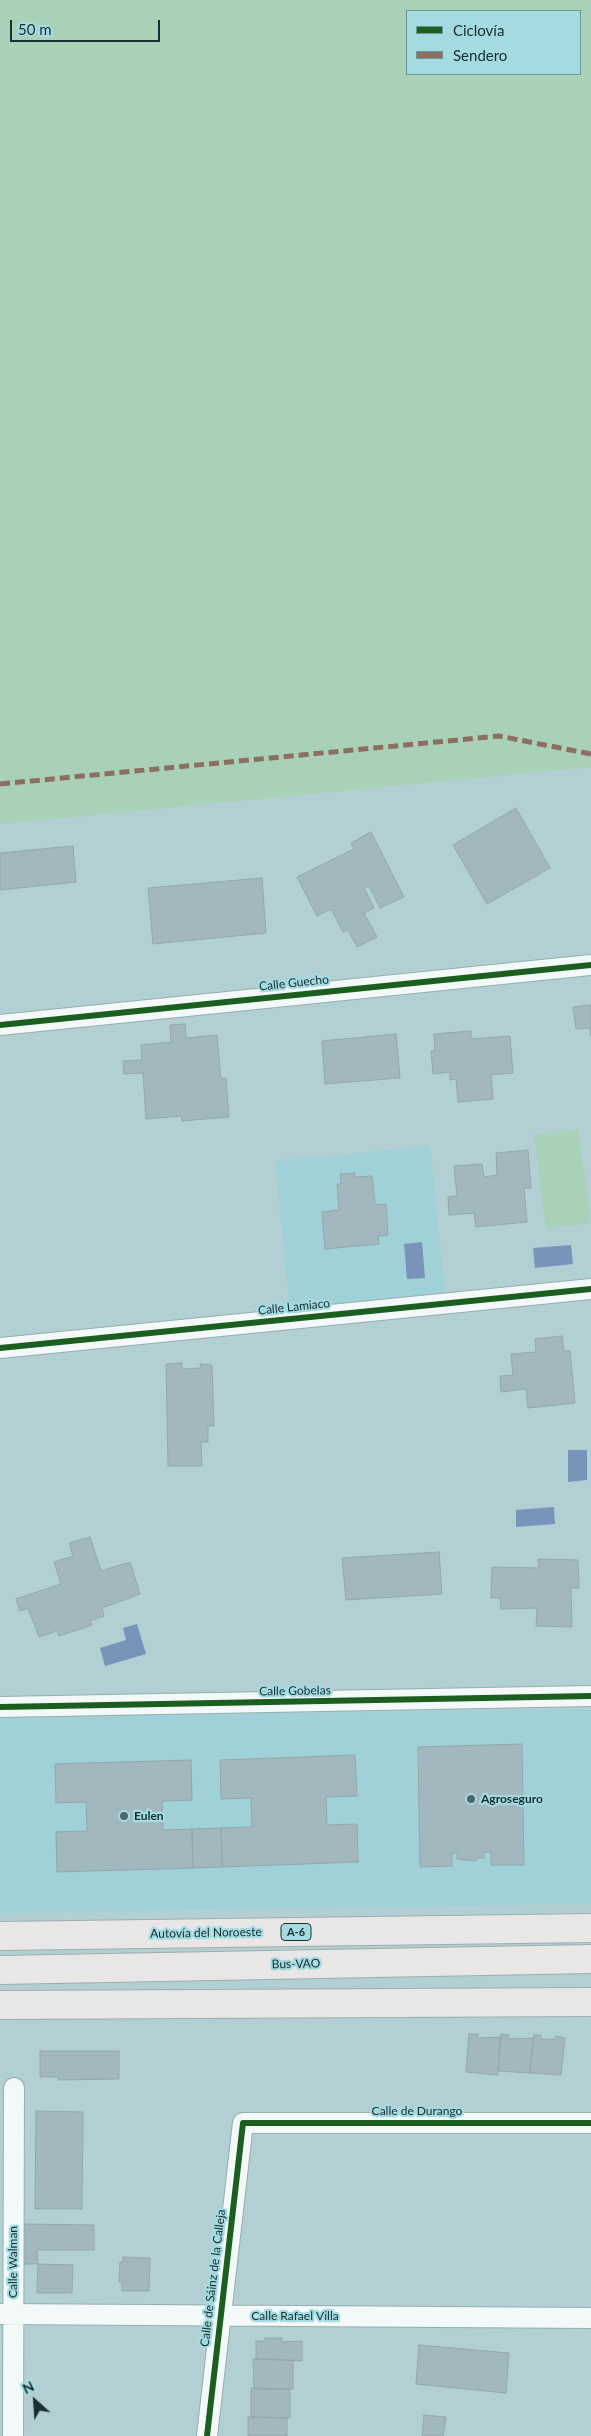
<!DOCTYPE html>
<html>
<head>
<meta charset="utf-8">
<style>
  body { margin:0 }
  #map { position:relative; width:591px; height:2436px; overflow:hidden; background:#b2d0d3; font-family:Lato,sans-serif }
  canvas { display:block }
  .legend { position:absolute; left:406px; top:10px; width:175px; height:65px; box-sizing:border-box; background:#a4dbe1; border:1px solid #6c969b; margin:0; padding:6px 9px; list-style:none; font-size:15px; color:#182f31 }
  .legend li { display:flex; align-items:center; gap:10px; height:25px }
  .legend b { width:25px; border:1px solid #6c969b }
  .north { position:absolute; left:10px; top:2376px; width:50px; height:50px; -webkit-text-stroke:4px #a4dbe1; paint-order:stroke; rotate:334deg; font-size:14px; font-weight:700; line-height:20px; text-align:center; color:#182f31 }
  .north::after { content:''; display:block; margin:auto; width:18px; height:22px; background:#182f31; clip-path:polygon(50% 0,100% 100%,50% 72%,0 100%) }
  .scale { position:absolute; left:10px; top:20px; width:150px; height:22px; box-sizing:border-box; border:2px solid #182f31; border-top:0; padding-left:6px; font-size:15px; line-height:18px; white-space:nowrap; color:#182f31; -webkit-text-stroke:4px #a4dbe1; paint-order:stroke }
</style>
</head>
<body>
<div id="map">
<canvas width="591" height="2436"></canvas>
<ul class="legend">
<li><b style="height:6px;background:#1b5e20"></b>Ciclovía</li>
<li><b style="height:6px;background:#8d6e63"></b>Sendero</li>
</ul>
<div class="north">N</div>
<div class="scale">50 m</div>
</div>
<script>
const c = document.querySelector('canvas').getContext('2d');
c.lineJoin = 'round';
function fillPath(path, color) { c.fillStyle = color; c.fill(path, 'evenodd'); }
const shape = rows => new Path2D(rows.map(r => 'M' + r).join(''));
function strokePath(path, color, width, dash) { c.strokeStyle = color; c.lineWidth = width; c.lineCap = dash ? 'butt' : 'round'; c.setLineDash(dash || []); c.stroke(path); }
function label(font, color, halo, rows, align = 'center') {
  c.font = font + ' Lato,sans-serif'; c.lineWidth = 4.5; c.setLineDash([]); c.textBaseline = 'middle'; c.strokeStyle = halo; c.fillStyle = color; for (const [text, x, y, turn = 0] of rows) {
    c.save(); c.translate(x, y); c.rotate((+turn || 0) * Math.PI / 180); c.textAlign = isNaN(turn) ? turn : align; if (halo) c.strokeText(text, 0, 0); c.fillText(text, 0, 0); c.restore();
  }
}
fillPath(shape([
  [430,1146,445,1293,290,1309,275,1161],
  [591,1709,591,1904,0,1913,0,1717]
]), '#9fd1d6');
fillPath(shape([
  [0,0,591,0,591,767,0,824],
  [580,11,580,74,407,74,407,11],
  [578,1129,591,1223,546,1229,534,1135]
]), '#a8d1b7');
fillPath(shape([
  [422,1242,425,1278,407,1279,404,1244],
  [571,1245,573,1264,535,1268,533,1248],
  [568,1450,587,1450,587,1480,568,1482],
  [554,1507,555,1524,516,1527,516,1510],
  [137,1624,146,1654,105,1666,100,1648,126,1640,123,1628]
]), '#7994ba');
const building = shape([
  [516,808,550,868,487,904,453,845,516,808],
  [371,832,404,897,380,908,369,886,364,888,374,908,364,913,377,937,357,947,348,930,343,932,331,909,317,916,297,877,354,849,351,843,371,832],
  [73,846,76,882,0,890,0,853,73,846],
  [262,878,266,933,153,944,148,888,262,878],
  [591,1005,591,1036,590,1028,576,1029,573,1007,591,1005],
  [185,1024,186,1038,217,1035,221,1079,226,1078,229,1117,182,1121,181,1116,146,1119,143,1073,124,1074,123,1061,142,1060,141,1045,171,1042,170,1025,185,1024],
  [471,1031,471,1039,510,1036,513,1073,491,1075,493,1099,458,1102,456,1079,450,1080,450,1072,433,1074,431,1051,435,1051,434,1034,471,1031],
  [396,1034,400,1078,325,1084,322,1041,396,1034],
  [528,1150,531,1188,524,1188,527,1222,476,1227,474,1213,449,1215,448,1197,457,1196,454,1166,482,1164,484,1177,497,1175,496,1153,528,1150],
  [354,1173,355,1177,372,1176,375,1205,386,1204,388,1235,378,1236,379,1244,325,1249,322,1212,339,1210,337,1184,341,1184,340,1174,354,1173],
  [562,1336,564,1351,570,1351,575,1403,528,1408,526,1389,501,1392,500,1376,513,1375,511,1354,536,1352,535,1339,562,1336],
  [182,1363,182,1369,201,1368,200,1364,212,1365,214,1426,208,1426,208,1442,201,1442,202,1466,168,1466,166,1364,182,1363],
  [90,1537,101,1571,130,1562,140,1594,102,1608,104,1616,90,1621,92,1625,59,1636,57,1631,39,1637,28,1608,20,1611,16,1599,61,1584,54,1562,73,1556,69,1543,90,1537],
  [439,1552,442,1594,346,1600,342,1558,439,1552],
  [538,1559,578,1560,579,1588,571,1588,572,1627,536,1626,537,1608,501,1609,500,1598,491,1598,492,1567,539,1568,538,1559],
  [522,1744,524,1865,491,1865,491,1852,484,1852,484,1858,476,1858,476,1861,457,1859,457,1853,452,1853,452,1866,420,1867,418,1747,522,1744],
  [355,1755,357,1796,326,1797,327,1825,357,1824,358,1862,222,1867,221,1828,252,1827,251,1798,221,1799,220,1760,355,1755],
  [191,1760,192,1800,162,1801,163,1830,192,1829,193,1868,57,1872,56,1832,87,1831,86,1802,56,1803,55,1764,191,1760],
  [221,1828,222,1867,193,1868,192,1829,221,1828],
  [469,2034,478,2034,478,2038,500,2037,498,2075,466,2072,469,2034],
  [501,2034,509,2035,509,2039,533,2038,530,2073,498,2071,501,2034],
  [534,2035,541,2035,541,2039,556,2039,556,2036,565,2038,561,2075,530,2073,534,2035],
  [40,2051,119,2051,119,2079,58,2080,58,2077,40,2077,40,2051],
  [36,2111,83,2112,82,2209,35,2209,36,2111],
  [22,2224,94,2225,94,2250,37,2250,38,2264,22,2264,22,2224],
  [123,2257,150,2258,149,2291,122,2291,122,2282,119,2282,120,2262,123,2262,123,2257],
  [38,2264,73,2265,72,2293,37,2293,38,2264],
  [265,2338,282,2338,282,2342,302,2341,302,2361,256,2359,256,2341,265,2341,265,2338],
  [419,2345,509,2353,506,2393,416,2384,419,2345],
  [253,2359,293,2360,293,2389,254,2389,253,2359],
  [251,2388,290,2389,290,2418,251,2417,251,2388],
  [424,2415,446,2417,443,2436,422,2436,424,2415],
  [248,2417,287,2418,287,2436,248,2436,248,2417]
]);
fillPath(building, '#a2b8be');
strokePath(building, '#92a8ad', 1);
const street = shape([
  [0,1025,591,965],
  [0,1348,591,1289],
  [0,1707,591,1696],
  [0,2314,591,2318],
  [13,2436,14,2088],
  [207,2436,243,2123,591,2123]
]);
const highway = shape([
  [0,1936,591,1928],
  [0,1970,591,1959],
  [0,2005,591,2002]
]);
strokePath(street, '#96aeb0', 22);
strokePath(highway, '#9daeaf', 30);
strokePath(street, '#f3f8f8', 20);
strokePath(highway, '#e9e6e6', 28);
strokePath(shape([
  [0,784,499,736,591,754]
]), '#8d6e63', 5, [10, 5]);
strokePath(shape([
  [0,1025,591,965],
  [0,1348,591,1289],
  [0,1707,591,1696],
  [207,2436,243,2123,591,2123]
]), '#1b5e20', 6);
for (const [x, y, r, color] of [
  [471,1799,5,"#4e676a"],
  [124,1816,5,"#4e676a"]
]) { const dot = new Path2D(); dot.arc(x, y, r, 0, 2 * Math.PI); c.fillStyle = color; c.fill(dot); strokePath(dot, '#a4dbe1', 2); }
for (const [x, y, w] of [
  [296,1932,30]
]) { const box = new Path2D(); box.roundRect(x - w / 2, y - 8.5, w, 17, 4); c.fillStyle = '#a4dbe1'; c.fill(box); strokePath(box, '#182f31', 1); }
label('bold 11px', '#182f31', null, [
  ["A-6",296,1932]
]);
label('12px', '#182f31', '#a4dbe1', [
  ["Calle Guecho",294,983,-6],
  ["Calle Lamiaco",294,1307,-6],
  ["Calle Gobelas",295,1691,-1],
  ["Autovía del Noroeste",206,1933,-1],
  ["Bus-VAO",296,1964,-1],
  ["Calle de Durango",417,2111],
  ["Calle Walman",13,2262,-90],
  ["Calle de Sáinz de la Calleja",213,2278,-83],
  ["Calle Rafael Villa",295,2316]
]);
label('bold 12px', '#182f31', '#a4dbe1', [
  ["Agroseguro",481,1799],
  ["Eulen",134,1816]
], 'left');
</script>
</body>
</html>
